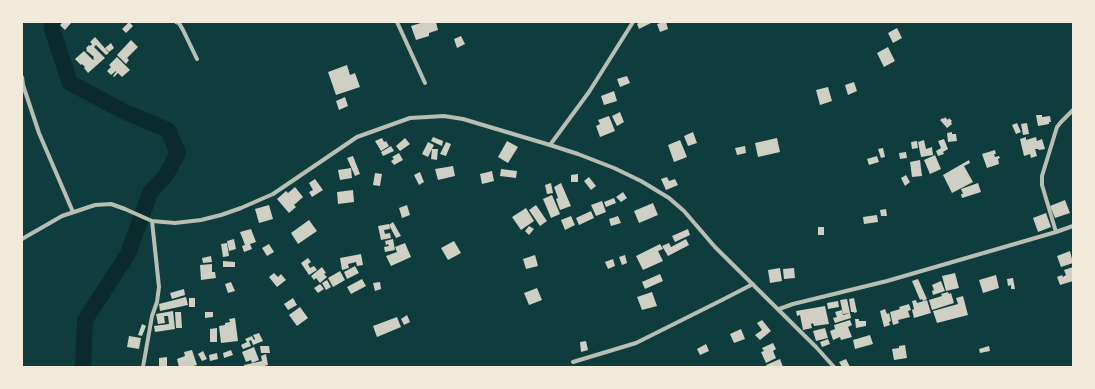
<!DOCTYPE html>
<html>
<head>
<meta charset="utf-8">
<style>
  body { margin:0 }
  #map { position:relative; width:1095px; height:389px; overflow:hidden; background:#0f3d3e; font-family:Quicksand,sans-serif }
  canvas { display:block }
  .frame { position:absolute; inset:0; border:23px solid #f1e9da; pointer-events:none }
</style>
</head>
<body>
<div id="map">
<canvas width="1095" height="389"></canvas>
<div class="frame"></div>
</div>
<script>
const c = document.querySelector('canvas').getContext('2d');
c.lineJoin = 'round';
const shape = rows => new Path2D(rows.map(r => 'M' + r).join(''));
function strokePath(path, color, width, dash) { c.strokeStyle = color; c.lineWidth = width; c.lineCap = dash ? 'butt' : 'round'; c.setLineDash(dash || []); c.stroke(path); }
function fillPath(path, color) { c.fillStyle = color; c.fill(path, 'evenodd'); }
strokePath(shape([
  [53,22,52,29,70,83,123,111,168,130,178,153,166,175,150,193,128,254,85,320,83,367]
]), '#0a2a2b', 16);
fillPath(shape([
  [63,22,69,22,71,23,65,30,60,25],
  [129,22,133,26,126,33,122,29],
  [424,22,436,22,438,30,429,33,429,36,416,40,411,26],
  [640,22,651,22,651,23,639,29,637,24],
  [664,22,666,22,668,29,660,32,657,24],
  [897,28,902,38,893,43,888,33],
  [461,36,465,44,457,48,454,39],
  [95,37,109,53,106,55,96,45,94,47,105,58,88,73,84,68,85,67,82,64,81,65,75,59,84,51,93,60,94,59,93,58,94,57,88,52,86,51,87,50,86,48,89,45,90,46,92,44,90,42],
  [131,40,138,47,127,58,129,60,126,64,117,55],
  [111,43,114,48,109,52,105,48],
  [888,47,895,61,884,67,877,53],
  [117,57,130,70,122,77,118,73,114,77,113,76,116,72,116,71,111,75,107,71,111,67,109,65],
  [347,65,350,75,355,73,360,87,336,95,328,72],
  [627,76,630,83,620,87,617,79],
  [854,82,857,91,848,95,845,85],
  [828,87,832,101,820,105,816,90],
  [614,91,617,101,604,105,601,96],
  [345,97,348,106,339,110,336,101],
  [620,112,624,122,617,126,612,116],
  [1036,115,1042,115,1042,117,1050,116,1051,122,1049,122,1049,124,1038,126],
  [609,116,615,131,600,137,596,126,600,124,598,120],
  [945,117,948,120,949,118,952,121,951,122,952,124,947,128,940,120,943,118,944,119],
  [1017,123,1021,132,1016,134,1012,125],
  [1027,123,1029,134,1023,135,1021,124],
  [693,132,697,143,688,146,684,136],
  [952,132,952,134,956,134,957,141,948,142,947,133],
  [433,137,443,141,442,146,431,141],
  [1026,137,1026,140,1036,137,1037,141,1042,139,1045,149,1039,150,1038,149,1035,149,1037,156,1031,158,1030,154,1024,156,1020,139],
  [382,138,384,142,386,141,389,146,381,151,375,141],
  [405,138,410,144,400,151,396,146],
  [777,138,780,152,758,157,755,143],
  [944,139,948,149,943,152,944,154,938,156,936,151,941,148,938,141],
  [680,140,687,157,674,162,668,145],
  [924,140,926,149,932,147,933,155,921,157,918,142],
  [507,141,518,147,508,163,498,157],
  [917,141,918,148,912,149,911,142],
  [428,142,434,145,428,157,422,154],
  [446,142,451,144,446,156,440,154],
  [391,146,394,151,383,156,381,152],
  [745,146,746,153,737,155,735,148],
  [883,148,885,157,881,158,878,149],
  [432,149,438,149,437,160,431,159],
  [995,150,996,154,994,154,995,157,999,156,1000,158,998,159,999,164,987,168,982,154],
  [906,152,907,158,900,159,899,153],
  [399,153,403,160,394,165,391,161,394,159,392,157],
  [935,155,941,169,930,174,924,160],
  [353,156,360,174,355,176,347,158],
  [877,156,879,162,869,165,867,159],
  [920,160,922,176,912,177,910,162],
  [969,160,970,163,964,166,973,182,952,193,943,175],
  [453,166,455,176,438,180,435,169],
  [351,168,352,178,340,180,338,170],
  [501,169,517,171,516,178,500,176],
  [492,171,494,181,482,184,480,174],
  [420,172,424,182,419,185,414,175],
  [375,173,382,174,380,186,373,185],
  [578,174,578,182,571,182,571,175],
  [906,175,910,182,905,186,901,178],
  [589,177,596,186,591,190,584,181],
  [667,177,669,181,675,179,678,185,666,190,661,179],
  [315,179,323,190,312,197,309,192,313,190,309,183],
  [551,183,553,193,547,194,545,185],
  [561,183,571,206,560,210,556,199,558,198,554,187],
  [978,183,981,192,962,198,961,194,963,194,961,189],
  [295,187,303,197,294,205,296,207,289,213,277,199,286,191,288,193],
  [353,190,354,202,338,204,337,192],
  [623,192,627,198,621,202,616,197],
  [552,195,560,214,551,218,543,199],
  [614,198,616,203,606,207,604,202],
  [1065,200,1070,213,1055,218,1050,206],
  [602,201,606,212,596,216,591,205],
  [653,203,658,215,639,223,634,211],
  [269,205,273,219,259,223,255,209],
  [407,205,410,215,402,218,399,208],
  [536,205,547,221,540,226,529,210],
  [526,208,534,221,521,230,512,217],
  [886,209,887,216,881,216,880,210],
  [591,211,594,218,579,225,576,218],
  [1046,213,1051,227,1038,232,1033,218],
  [877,215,878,222,864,224,863,217],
  [571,216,575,225,565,230,561,220],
  [618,216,621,223,611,226,609,219],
  [309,220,317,231,298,244,291,233],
  [393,222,401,236,396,238,389,225],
  [389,224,390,229,384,230,385,234,390,233,391,238,381,240,378,226],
  [529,226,534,229,529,235,525,231],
  [818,227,824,227,824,235,818,235],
  [251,229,256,242,250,244,252,249,244,252,242,246,245,245,240,232],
  [688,229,690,235,675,242,672,236],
  [234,239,236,249,229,251,227,241],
  [393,239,395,250,385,252,384,247,389,246,388,244,386,245,385,241],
  [686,239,689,245,668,256,662,246,669,243,671,247],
  [454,241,461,253,448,260,441,248],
  [227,243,229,256,223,257,221,244],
  [405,243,411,257,391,266,386,256,397,252,395,247],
  [269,244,274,252,267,256,262,248],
  [660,244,663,249,658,251,663,261,643,270,636,256],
  [1070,251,1073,263,1061,267,1057,256],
  [361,254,363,265,357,266,356,262,348,264,349,268,342,270,340,258],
  [535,255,538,266,526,269,523,259],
  [625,255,627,263,622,265,619,257],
  [211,256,212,262,203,263,202,258],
  [308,258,311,262,308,264,310,268,314,266,317,270,309,275,301,263],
  [613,259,615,266,608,269,605,262],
  [223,261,235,262,235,267,223,267],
  [212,264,212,272,215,272,216,278,201,280,200,265],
  [355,266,359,273,347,279,344,272],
  [322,267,326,273,324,274,327,277,320,283,316,278,314,280,311,276],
  [1073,267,1073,281,1060,285,1057,277,1062,275,1063,277,1066,275,1064,270],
  [780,268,782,281,770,283,768,270],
  [794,268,795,278,784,279,783,269],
  [340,271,345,280,333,287,328,278],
  [274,273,278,277,281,274,286,280,277,287,269,277],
  [955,273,959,288,946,291,942,276],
  [660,274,663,281,645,289,642,282],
  [996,275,999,288,983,293,979,280],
  [1013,278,1015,289,1011,289,1011,285,1008,286,1007,279],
  [362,279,366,286,351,294,347,287],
  [918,279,927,299,923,301,922,299,920,300,912,281],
  [327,280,331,287,326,290,322,283],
  [941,281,945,291,933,295,932,291,934,290,932,285],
  [231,282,235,291,228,293,225,284],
  [380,282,381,289,375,291,373,283],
  [320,284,324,289,318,293,314,288],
  [537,288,542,300,529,305,524,293],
  [184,289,185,295,172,299,170,293],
  [652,292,657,306,642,310,637,297],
  [948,292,949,294,951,293,954,303,932,310,929,300,942,296,941,294],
  [963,296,968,315,937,323,933,311,958,304,956,298],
  [186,297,188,305,160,311,159,304],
  [189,298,195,298,195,307,189,307],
  [293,298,297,305,288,310,284,304],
  [854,298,857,312,854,313,854,312,851,312,849,299],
  [847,299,850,313,843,314,840,300],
  [916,300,917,303,927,300,931,313,914,318,912,310,914,309,912,301],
  [838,301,839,307,828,309,827,303],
  [909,304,911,310,908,311,910,317,898,320,899,323,893,325,890,312,900,309,899,307],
  [825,306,829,324,814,326,813,323,811,324,812,328,803,330,800,315,797,316,796,311],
  [300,307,308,318,297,326,289,315],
  [885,309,887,314,889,313,891,321,889,322,890,325,884,327,880,311],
  [842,310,843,315,850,313,851,318,835,323,833,318,837,317,835,312],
  [173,311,175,329,155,332,154,326,169,324,168,316,164,316,165,323,158,324,156,314],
  [175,312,181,312,182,328,176,328],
  [205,312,213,312,213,317,205,318],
  [407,315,410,322,404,325,401,319],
  [397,317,401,327,377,337,373,326],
  [235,318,238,341,221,343,219,326,225,325,225,323,230,322,229,319],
  [855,319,859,319,859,321,866,321,866,326,856,328],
  [762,320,771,331,760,340,755,335,762,330,757,323],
  [850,320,852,325,848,327,852,337,841,340,840,337,833,340,830,331,835,329,834,325],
  [142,324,146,326,142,336,138,335],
  [217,328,217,342,210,342,210,329],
  [825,328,828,338,816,341,813,331],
  [741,329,745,339,734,343,730,334],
  [259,333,263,341,253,345,251,340,249,341,251,346,243,349,241,345,247,342,245,339,252,336,254,340,255,339,253,335],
  [870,335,873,344,855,349,853,340],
  [129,336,141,338,139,349,127,347],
  [828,339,830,344,822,347,820,342],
  [586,341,588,350,581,352,580,342],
  [773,343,776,349,773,351,776,358,766,363,761,352,764,351,762,348],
  [706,344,709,351,700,355,697,349],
  [905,345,907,358,894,360,892,349,899,348,899,346],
  [260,346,269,346,270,353,261,353],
  [989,346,990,351,980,353,979,349],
  [254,347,259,360,252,363,251,360,246,362,242,352],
  [192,350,197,365,190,367,179,367,177,359,185,356,184,352],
  [231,350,233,355,224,358,223,353],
  [203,351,207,359,202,361,198,354],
  [217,353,218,359,210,361,209,355],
  [266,354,268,365,261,367,244,367,244,365,262,361,261,356],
  [167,357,167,367,159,367,159,358],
  [780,359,783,367,767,367,766,365],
  [846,359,850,367,842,367,839,362]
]), '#cfcfc3');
strokePath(shape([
  [176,22,179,23,183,30,197,59],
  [397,22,425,83],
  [22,77,23,85,39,133,73,212],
  [550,145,589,92,633,22],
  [1056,232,1042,185,1042,176,1057,127,1061,122,1073,110],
  [22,239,62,216,95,205,111,204,125,209,152,221,175,223,201,220,221,215,241,208,273,194,357,137,410,118,444,116,463,119,550,145,578,154,614,168,641,181,669,198,684,211,715,247,816,347,834,367],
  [779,309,793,304,887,281,1056,232,1073,226],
  [573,362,636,343,722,300,753,284],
  [143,367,152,316,157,302,159,287,152,221]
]), '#b8beb3', 4);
</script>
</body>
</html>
